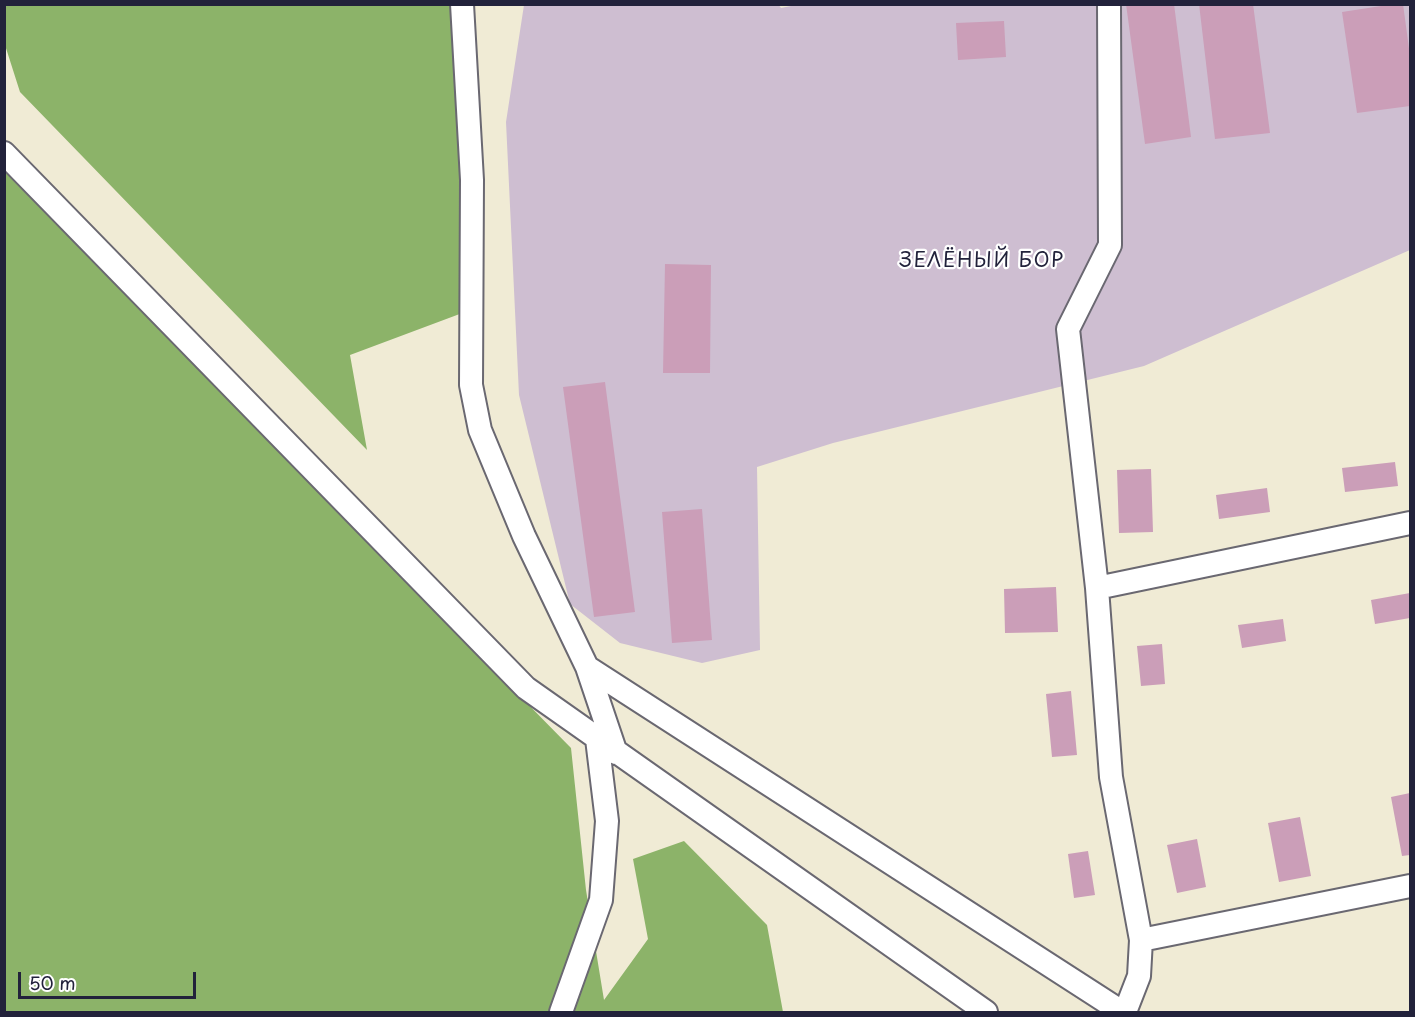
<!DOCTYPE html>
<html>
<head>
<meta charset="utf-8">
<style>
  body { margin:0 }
  #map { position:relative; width:1415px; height:1017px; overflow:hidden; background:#f0ebd5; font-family:"Playpen Sans",sans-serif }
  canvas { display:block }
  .frame { position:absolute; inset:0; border:6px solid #22223b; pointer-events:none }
  .scale { position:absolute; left:18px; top:972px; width:178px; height:27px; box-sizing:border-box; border:3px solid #22223b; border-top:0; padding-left:8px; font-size:18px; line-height:21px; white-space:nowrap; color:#22223b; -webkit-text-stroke:4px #fff; paint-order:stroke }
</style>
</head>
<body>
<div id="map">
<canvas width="1415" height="1017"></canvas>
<div class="frame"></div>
<div class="scale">50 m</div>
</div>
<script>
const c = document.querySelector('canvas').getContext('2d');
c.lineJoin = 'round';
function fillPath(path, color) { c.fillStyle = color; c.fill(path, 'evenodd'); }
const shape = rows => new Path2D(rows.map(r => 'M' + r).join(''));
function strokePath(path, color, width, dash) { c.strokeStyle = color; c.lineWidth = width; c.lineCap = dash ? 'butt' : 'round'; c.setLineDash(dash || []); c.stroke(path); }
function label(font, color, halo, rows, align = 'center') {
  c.font = font + ' "Playpen Sans",sans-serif'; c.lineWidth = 4.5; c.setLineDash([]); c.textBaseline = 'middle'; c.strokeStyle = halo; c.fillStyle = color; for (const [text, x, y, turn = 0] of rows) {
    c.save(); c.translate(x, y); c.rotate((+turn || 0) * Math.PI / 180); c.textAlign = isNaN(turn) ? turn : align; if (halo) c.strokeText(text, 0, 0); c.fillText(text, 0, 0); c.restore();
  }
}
fillPath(shape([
  [778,4,781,8,801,4,1410,5,1410,250,1144,366,833,443,757,467,760,650,702,663,620,643,570,604,519,395,506,122,524,5]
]), '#cebed1');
fillPath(shape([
  [4,5,470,5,465,312,350,355,367,450,20,92,5,45],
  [4,171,571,748,586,890,604,1000,648,939,633,859,684,841,767,925,783,1012,5,1012]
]), '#8cb369');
fillPath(shape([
  [1126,4,1174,4,1191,137,1145,144],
  [1199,4,1253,4,1270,133,1215,139],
  [1394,4,1403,4,1410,56,1410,106,1357,113,1342,12],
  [1004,21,1006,57,958,60,956,23],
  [665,264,711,265,710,373,663,373],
  [605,382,635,612,594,617,563,387],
  [1395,462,1398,486,1345,492,1342,468],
  [1151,469,1153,532,1119,533,1117,470],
  [1267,488,1270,512,1219,519,1216,495],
  [702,509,712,640,672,643,662,512],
  [1056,587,1058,632,1005,633,1004,589],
  [1410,593,1410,618,1375,624,1371,600],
  [1283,619,1286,641,1242,648,1238,625],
  [1162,644,1165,684,1141,686,1137,646],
  [1071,691,1077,755,1052,757,1046,694],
  [1410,793,1410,855,1402,856,1391,797],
  [1300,817,1311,876,1279,882,1268,823],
  [1197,839,1206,887,1177,893,1167,845],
  [1088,851,1095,895,1074,898,1068,854]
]), '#cb9eb8');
const minor = shape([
  [462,4,472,180,471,385,480,430,524,536,587,667,616,753],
  [1109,4,1110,245,1068,329,1097,588,1111,777,1141,940,1139,976,1125,1012],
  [4,153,526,688,986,1012],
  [1097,588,1410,523],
  [587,667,1122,1012],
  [1141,940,1410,886],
  [561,1012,601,900,607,821,597,739]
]);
strokePath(minor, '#6a6871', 26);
strokePath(minor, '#fff', 22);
c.letterSpacing = '1.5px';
label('20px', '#22223b', '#fff', [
  ["ЗЕЛЁНЫЙ БОР",982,261]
]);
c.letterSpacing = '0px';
</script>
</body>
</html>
